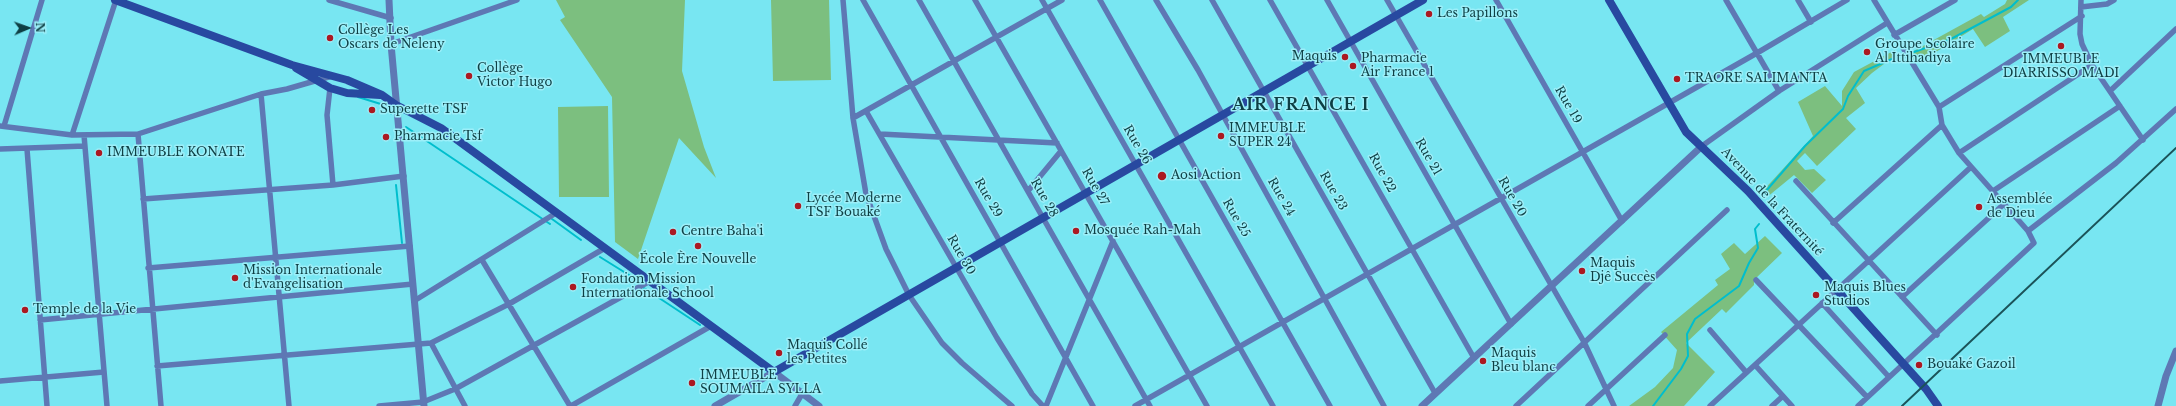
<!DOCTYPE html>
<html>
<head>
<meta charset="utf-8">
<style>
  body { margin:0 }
  #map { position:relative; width:2176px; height:406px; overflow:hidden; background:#78e6f2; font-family:"Libre Baskerville",serif }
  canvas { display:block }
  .north { position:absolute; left:8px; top:8px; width:40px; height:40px; -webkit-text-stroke:3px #9ceff9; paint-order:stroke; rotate:88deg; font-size:11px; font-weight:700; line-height:16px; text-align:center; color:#0e3f44 }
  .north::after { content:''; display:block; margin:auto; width:14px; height:18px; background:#0e3f44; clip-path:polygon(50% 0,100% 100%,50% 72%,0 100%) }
</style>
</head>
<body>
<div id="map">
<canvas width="2176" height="406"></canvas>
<div class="north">N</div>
</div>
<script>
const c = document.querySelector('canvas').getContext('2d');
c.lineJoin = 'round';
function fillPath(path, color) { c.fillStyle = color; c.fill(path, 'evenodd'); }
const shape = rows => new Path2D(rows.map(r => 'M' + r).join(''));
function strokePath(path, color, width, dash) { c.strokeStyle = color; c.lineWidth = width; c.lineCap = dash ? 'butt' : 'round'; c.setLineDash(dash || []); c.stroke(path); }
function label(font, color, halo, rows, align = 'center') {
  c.font = font + ' "Libre Baskerville",serif'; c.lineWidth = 3; c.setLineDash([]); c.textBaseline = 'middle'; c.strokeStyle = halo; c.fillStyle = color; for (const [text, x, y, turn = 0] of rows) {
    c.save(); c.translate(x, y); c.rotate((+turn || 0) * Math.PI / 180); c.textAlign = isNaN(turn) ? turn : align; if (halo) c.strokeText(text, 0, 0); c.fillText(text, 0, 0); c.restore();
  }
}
fillPath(shape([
  [556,0,685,0,682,71,704,147,716,178,679,138,638,259,615,242,612,97,560,20,565,17],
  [771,0,829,0,831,80,773,81],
  [2007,0,2029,0,2003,17,2010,31,1985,47,1973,29,1918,63,1914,62,1911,56,1912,52,1981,14,1984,17,2005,4],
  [1895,50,1896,55,1872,73,1856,88,1865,103,1846,118,1856,129,1817,166,1805,153,1797,161,1805,170,1814,169,1826,180,1812,193,1794,175,1766,198,1761,193,1813,136,1798,102,1825,86,1842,106,1842,91,1854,72],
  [608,106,609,197,559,197,558,107],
  [1765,236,1782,253,1754,280,1754,285,1726,313,1722,309,1686,343,1715,372,1684,406,1629,406,1655,387,1673,368,1677,350,1661,332,1718,285,1715,280,1730,269,1721,254,1734,243,1745,254]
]), '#7cbf7f');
strokePath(shape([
  [1914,52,1951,39,2011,7,2018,0],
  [358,97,384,105],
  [384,104,391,114],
  [406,127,550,224],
  [396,185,402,243],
  [1766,191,1805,146,1843,109,1848,96,1864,71,1892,59],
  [552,219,581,240],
  [600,257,637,280],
  [644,288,700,325],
  [1653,406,1681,369,1688,356,1687,334,1695,319,1739,286,1749,263,1758,248,1755,229,1759,224]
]), '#00becd', 2);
strokePath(shape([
  [329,0,391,18],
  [843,0,853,118,866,194,886,249,909,295,942,343,962,363,1012,406],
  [863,0,1093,406],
  [919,0,1150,406],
  [975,0,1207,406],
  [1042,0,1273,406],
  [1100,0,1330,406],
  [1156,0,1198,70,1384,406],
  [1212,0,1435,393],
  [1270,0,1474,358],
  [1327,0,1511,324],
  [1387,0,1584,342,1614,406],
  [1496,0,1622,221],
  [1726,0,1779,91],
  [1798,0,1811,22],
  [2081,0,2080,34,2082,44,2092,65,2143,140],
  [2081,7,2107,4,2114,0],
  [1894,35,1955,0],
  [391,44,517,0],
  [330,88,327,115,333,185],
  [2110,91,2176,29],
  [261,94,289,406],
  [1939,107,2082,16],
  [866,111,997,338,1032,394,1043,406],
  [853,118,1062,0],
  [0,126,72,135,138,134,261,94,287,89,332,76],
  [4,126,42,0],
  [138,134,161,406],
  [880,134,1057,143],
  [72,135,116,0],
  [84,135,107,406],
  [1702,146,1779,91,1887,23],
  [0,149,85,146],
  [27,149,47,406],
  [1959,153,2092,65],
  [1796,181,1937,335],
  [1028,191,1061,151],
  [1993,191,2120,106],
  [143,199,333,185,404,176],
  [1833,223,1942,125],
  [2028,231,2116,163,2176,109],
  [482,260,570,406],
  [148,268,410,246],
  [1756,280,1867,397],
  [1902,297,2004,204],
  [414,301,556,213],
  [1822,303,1889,377],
  [40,320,413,284],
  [1710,330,1746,372],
  [431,343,465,406],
  [1755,365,1792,406],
  [157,366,431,343,509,304,605,248],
  [0,381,104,372],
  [379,406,423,402,455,389,650,281],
  [571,406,711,326],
  [795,406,802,394],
  [1046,406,1113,241],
  [1135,406,1757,53,1847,0],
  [1516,406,1727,210],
  [1588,406,1665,335],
  [1710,406,1971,167],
  [1772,406,1783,396],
  [1858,406,2034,243,2028,231,1959,153,1942,125,1939,107,1874,0]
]), '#5e78b4', 5.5);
strokePath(shape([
  [389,0,391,44,424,406],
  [715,406,774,372,819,406],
  [1422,406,1702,146],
  [2158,406,2166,376,2176,351]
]), '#5e78b4', 7);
strokePath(shape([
  [115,0,292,65,347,80,382,95,396,105,441,128,774,372,1423,0],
  [1609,0,1686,132,1748,191,1926,389,1938,406],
  [296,68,330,88,347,93,380,95]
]), '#2849a0', 8);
strokePath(shape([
  [1902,406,2176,148]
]), '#1b5359', 2);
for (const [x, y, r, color] of [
  [1429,14,4,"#ab1821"],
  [330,38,4,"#ab1821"],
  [2061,46,4,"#ab1821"],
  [1867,52,4,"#ab1821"],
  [1345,57,4,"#ab1821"],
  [1353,66,4,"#ab1821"],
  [469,76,4,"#ab1821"],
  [1677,79,4,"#ab1821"],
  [372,110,4,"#ab1821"],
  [1221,136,4,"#ab1821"],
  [386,137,4,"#ab1821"],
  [99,153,4,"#ab1821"],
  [1162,176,5,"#ab1821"],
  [798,206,4,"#ab1821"],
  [1979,207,4,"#ab1821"],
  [1076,231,4,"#ab1821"],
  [673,232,4,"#ab1821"],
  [698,246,4,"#ab1821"],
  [1582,271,4,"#ab1821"],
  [235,278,4,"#ab1821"],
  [573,287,4,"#ab1821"],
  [1816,295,4,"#ab1821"],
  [25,310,4,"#ab1821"],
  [779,353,4,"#ab1821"],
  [1483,361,4,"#ab1821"],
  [1919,365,4,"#ab1821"],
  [692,383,4,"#ab1821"]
]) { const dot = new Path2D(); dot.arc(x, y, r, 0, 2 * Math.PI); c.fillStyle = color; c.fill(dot); strokePath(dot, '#9ceff9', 1.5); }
label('12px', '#0e3f44', '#9ceff9', [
  ["Les Papillons",1437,14],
  ["Collège Les",338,31],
  ["Oscars de Neleny",338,45],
  ["Groupe Scolaire",1875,45],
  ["Al Ittihadiya",1875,59],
  ["Maquis",1337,57,"right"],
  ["Pharmacie",1361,59],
  ["Air France 1",1361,73],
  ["IMMEUBLE",2061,60,"center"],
  ["DIARRISSO MADI",2061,74,"center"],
  ["Collège",477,69],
  ["Victor Hugo",477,83],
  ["TRAORE SALIMANTA",1685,79],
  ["Superette TSF",380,110],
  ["IMMEUBLE",1229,129],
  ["SUPER 24",1229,143],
  ["Pharmacie Tsf",394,137],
  ["IMMEUBLE KONATE",107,153],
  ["Aosi Action",1171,176],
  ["Lycée Moderne",806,199],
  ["TSF Bouaké",806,213],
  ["Assemblée",1987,200],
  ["de Dieu",1987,214],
  ["Mosquée Rah-Mah",1084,231],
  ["Centre Baha'i",681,232],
  ["École Ère Nouvelle",698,260,"center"],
  ["Maquis",1590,264],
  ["Djê Succès",1590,278],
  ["Mission Internationale",243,271],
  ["d'Evangelisation",243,285],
  ["Fondation Mission",581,280],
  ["Internationale School",581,294],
  ["Maquis Blues",1824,288],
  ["Studios",1824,302],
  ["Temple de la Vie",33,310],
  ["Maquis Collé",787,346],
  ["les Petites",787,360],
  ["Maquis",1491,354],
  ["Bleu blanc",1491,368],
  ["Bouaké Gazoil",1927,365],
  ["IMMEUBLE",700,376],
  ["SOUMAILA SYLLA",700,390]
], 'left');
label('12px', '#0e3f44', '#9ceff9', [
  ["Rue 19",1568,105,60],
  ["Rue 26",1137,145,60],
  ["Rue 21",1428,157,60],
  ["Rue 22",1382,173,61],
  ["Rue 27",1095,187,60],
  ["Rue 23",1333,191,60],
  ["Rue 24",1281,197,60],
  ["Rue 20",1512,197,60],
  ["Rue 29",988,198,60],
  ["Rue 28",1044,198,60],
  ["Avenue de la Fraternité",1772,202,47],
  ["Rue 25",1236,218,60],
  ["Rue 30",961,255,60]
]);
c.letterSpacing = '1px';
label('bold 16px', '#0e3f44', '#9ceff9', [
  ["AIR FRANCE I",1301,105]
]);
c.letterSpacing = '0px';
</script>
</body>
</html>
